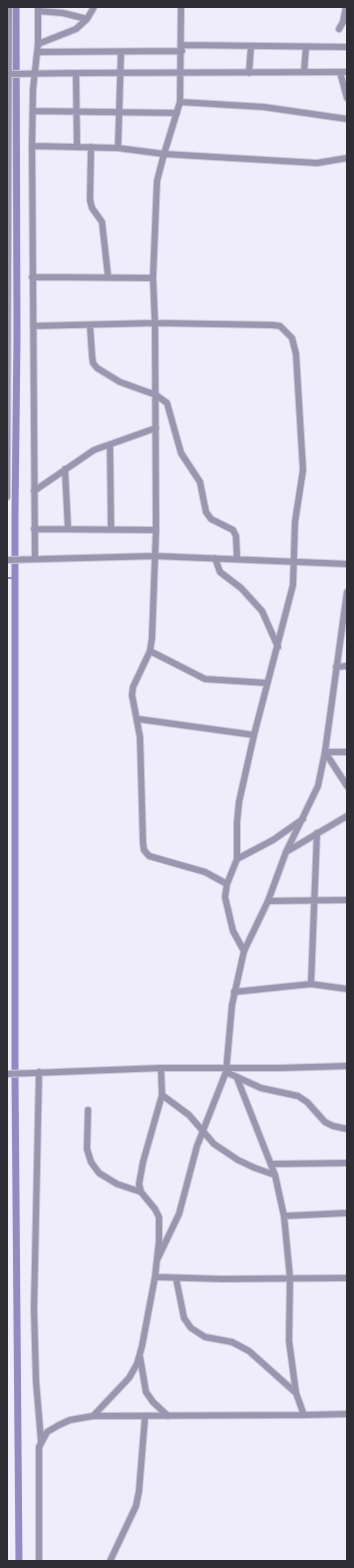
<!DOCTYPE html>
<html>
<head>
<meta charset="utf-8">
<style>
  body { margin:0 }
  #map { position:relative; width:354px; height:1568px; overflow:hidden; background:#efedfc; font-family:"Public Sans",sans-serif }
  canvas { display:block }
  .frame { position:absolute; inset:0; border:8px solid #2e2d33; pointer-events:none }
</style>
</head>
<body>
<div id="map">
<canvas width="354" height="1568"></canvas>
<div class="frame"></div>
</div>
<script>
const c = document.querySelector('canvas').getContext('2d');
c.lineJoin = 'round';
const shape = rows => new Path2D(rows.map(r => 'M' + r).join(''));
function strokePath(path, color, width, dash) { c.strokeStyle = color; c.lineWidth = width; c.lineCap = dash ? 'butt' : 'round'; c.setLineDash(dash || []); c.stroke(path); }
strokePath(shape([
  [7,578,15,578]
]), '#948ac3', 2);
strokePath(shape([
  [16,7,17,338,15,513,15,1079,19,1561]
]), '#948ac3', 7);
const minor = shape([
  [181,7,180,102,264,107,347,119],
  [38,11,63,13,87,19],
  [339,29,343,22,346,7],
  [38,44,76,29,87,19,94,7],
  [182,45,347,47],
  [38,52,182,51],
  [304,72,306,47],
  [340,72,347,98],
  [249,73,251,46],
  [8,74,76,73],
  [180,102,164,154,157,181,153,278,155,323,272,325,280,326,292,338,296,354,303,470,295,522,293,585,254,735,239,802,237,822,237,859,227,884,225,897,233,931,244,951],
  [33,111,177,113],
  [32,146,118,148,164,154,317,163,347,158],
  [77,147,76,73,347,72],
  [91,147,90,200,92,208,102,222,108,276],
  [118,148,121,52],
  [32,277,153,278],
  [90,325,92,355,93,363,97,368,120,382,156,395,167,403,181,453,200,482,206,512,211,519,233,530,236,536,237,558],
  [33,326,155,323,156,530,152,638,150,651,133,687,132,695,140,737,143,843,144,850,149,856,205,872,227,884],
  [110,445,111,529],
  [65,469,68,529],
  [34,491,94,450,156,428],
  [7,497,9,7],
  [34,529,156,530],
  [215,558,220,572,241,588,262,611,278,647],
  [35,559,32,146,33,89,38,44,38,7],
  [7,560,155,556,347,564],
  [347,592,325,752,347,786],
  [150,651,205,679,267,683],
  [336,667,347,666],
  [138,719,254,735],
  [286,852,347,816],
  [237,859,273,840,303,819],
  [268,901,347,900],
  [311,984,317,833],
  [234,992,311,984,347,989],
  [39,1072,34,1308,36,1381,41,1441],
  [226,1072,261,1088,298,1096,307,1102,325,1122,333,1126,347,1129],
  [7,1074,161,1068,280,1068,347,1066],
  [162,1095,189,1115,214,1144,238,1160,255,1168,275,1175],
  [88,1110,87,1149,91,1162,99,1173,117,1184,141,1192],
  [271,1164,347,1163],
  [284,1216,347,1213],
  [157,1260,179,1214,197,1146,226,1072,232,1005,244,951,268,901,286,852,318,786,325,752,347,752],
  [155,1277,222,1279,347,1278],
  [176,1278,184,1318,191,1328,205,1337,232,1342,249,1351,296,1393],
  [140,1357,146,1392,153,1402,168,1416],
  [304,1415,347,1414],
  [93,1416,129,1378,137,1364,142,1346,155,1277,159,1241,159,1217,155,1209,141,1192,139,1184,143,1162,162,1095,161,1068],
  [39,1561,39,1447,47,1432,59,1425,70,1420,93,1416,304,1415,296,1393,289,1341,290,1278,284,1216,275,1175,237,1078],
  [110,1561,136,1506,139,1491,145,1417]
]);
strokePath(minor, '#cccad8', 8);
strokePath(minor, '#9a96b0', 6);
</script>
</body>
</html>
